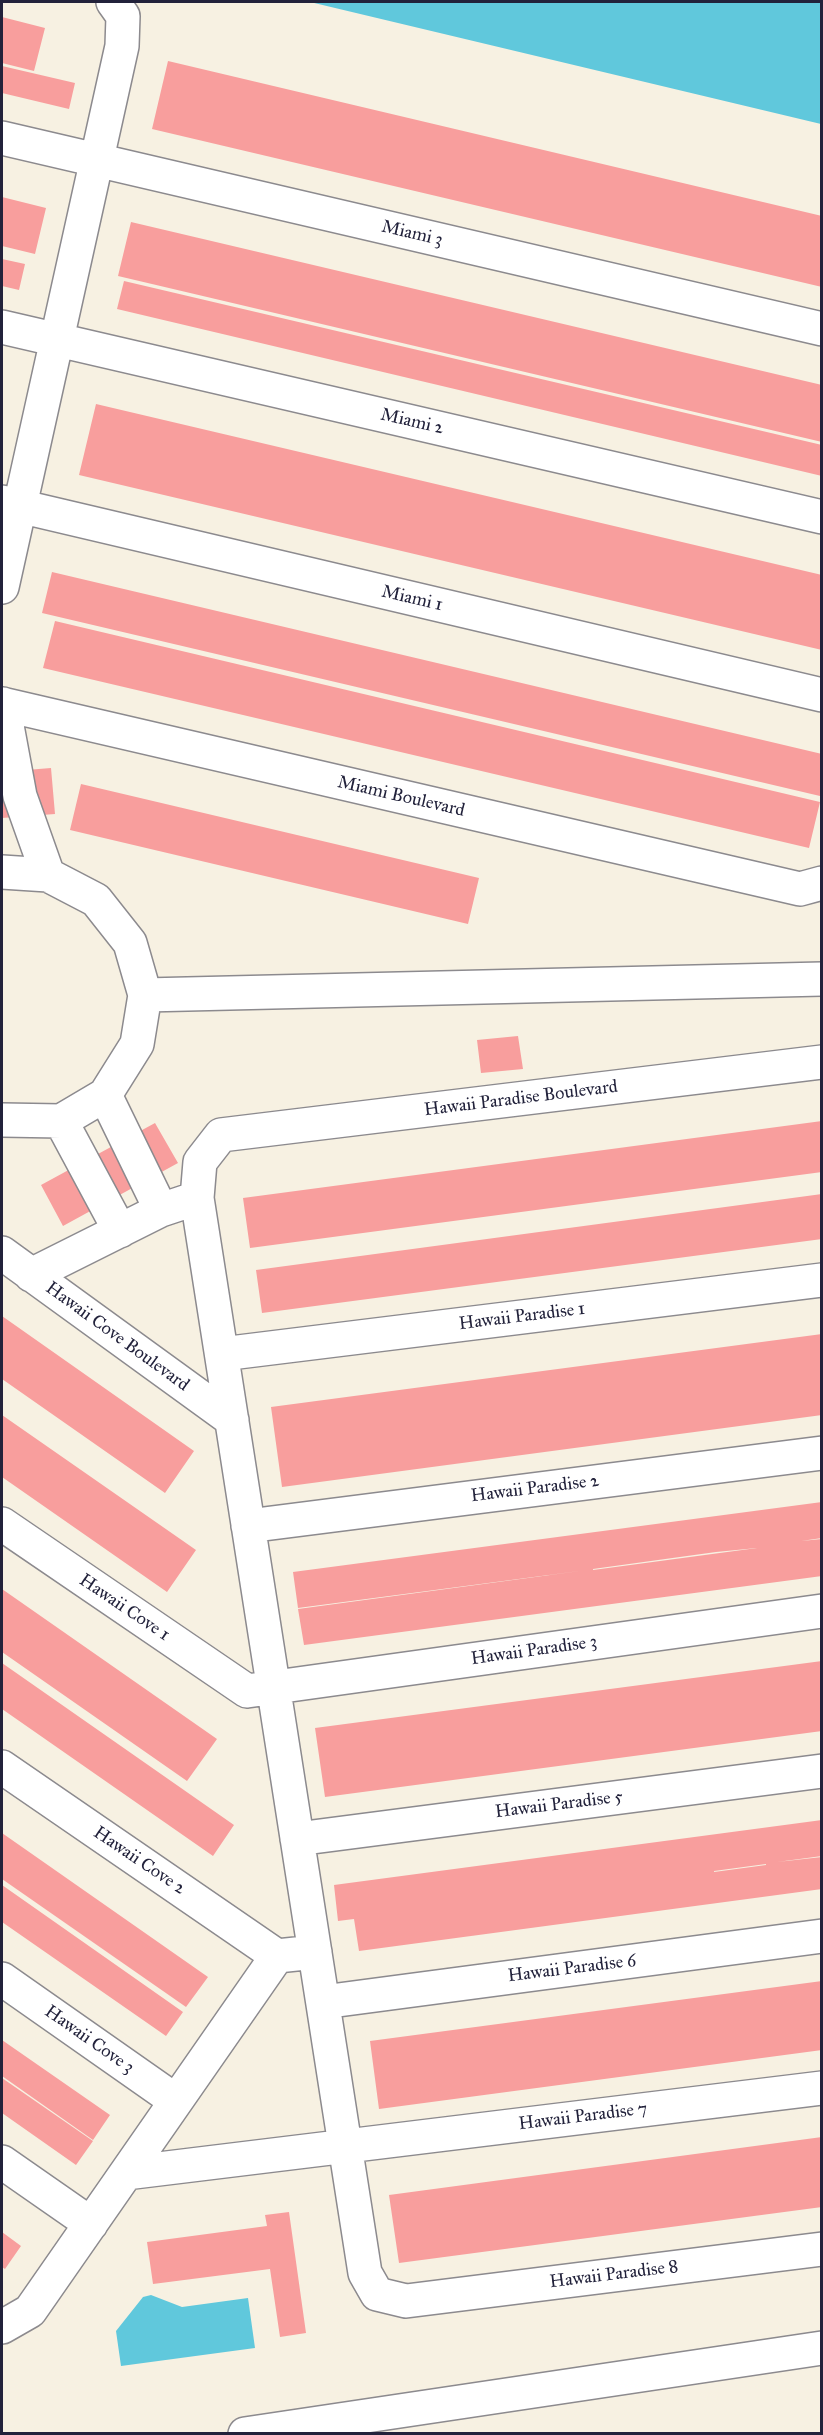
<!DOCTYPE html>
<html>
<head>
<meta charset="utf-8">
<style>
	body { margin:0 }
	#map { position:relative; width:823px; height:2435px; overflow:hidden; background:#f7f1e2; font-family:"IM FELL Great Primer",serif }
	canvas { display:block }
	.frame { position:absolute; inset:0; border:3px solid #22223b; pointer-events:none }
</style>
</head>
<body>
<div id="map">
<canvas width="823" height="2435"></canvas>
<div class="frame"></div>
</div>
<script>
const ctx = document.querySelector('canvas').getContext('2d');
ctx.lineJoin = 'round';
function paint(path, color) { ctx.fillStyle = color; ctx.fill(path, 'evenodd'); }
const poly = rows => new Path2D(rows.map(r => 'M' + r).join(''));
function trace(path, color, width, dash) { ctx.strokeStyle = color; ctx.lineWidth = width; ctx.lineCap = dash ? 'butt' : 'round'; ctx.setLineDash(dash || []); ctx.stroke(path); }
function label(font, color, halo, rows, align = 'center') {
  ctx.font = font + ' "IM FELL Great Primer",serif'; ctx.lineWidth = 4.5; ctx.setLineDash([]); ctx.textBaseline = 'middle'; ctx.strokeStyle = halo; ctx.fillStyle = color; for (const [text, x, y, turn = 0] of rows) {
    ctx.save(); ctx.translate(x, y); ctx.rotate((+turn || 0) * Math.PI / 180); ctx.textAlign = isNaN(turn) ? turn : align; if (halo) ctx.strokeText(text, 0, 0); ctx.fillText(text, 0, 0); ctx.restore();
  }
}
const water = poly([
	[310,2,821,2,821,124],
	[151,2295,182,2307,248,2298,255,2348,121,2366,116,2331,143,2297]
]);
const building = poly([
	[2,17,45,28,34,71,2,63],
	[168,61,822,216,822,287,152,129],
	[2,66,75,83,69,109,2,93],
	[2,197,46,208,35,254,2,246],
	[131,222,822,385,822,442,118,276],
	[2,259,25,264,19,290,2,286],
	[124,281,822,445,822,476,117,309],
	[96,404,822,575,822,650,79,475],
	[52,572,822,754,820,796,42,613],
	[55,621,820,802,809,848,43,668],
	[51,768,55,814,2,818,2,772],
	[81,784,479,878,468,924,70,830],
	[518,1036,523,1069,481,1073,477,1040],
	[822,1121,822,1172,250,1248,243,1198],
	[155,1123,178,1163,63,1226,41,1185],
	[822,1194,822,1239,262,1313,256,1270],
	[2,1316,194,1451,165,1493,2,1379],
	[822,1334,822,1415,282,1487,271,1407],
	[2,1415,196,1550,167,1592,2,1477],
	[822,1502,822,1538,801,1541,822,1539,822,1576,304,1645,298,1609,587,1570,298,1608,293,1572],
	[757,1548,593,1570,593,1569,716,1552],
	[2,1589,217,1739,187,1781,2,1652],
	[822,1661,822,1731,325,1797,315,1728],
	[2,1663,234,1825,213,1856,2,1709],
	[822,1820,822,1856,777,1862,822,1857,822,1889,359,1951,354,1919,338,1921,334,1885],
	[766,1864,766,1865,714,1872,714,1871],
	[2,1833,208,1977,186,2007,2,1879],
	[2,1885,183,2012,166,2036,2,1922],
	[822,1981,822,2050,379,2109,370,2041],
	[2,2040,110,2115,93,2140,2,2076],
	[2,2078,93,2141,76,2165,2,2113],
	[822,2137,822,2207,399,2263,389,2195],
	[289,2212,306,2333,280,2337,270,2269,153,2284,147,2242,267,2226,265,2215],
	[2,2232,21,2246,5,2269,2,2267]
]);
const minor = poly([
	[2,138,822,329],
	[2,327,822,517],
	[2,502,822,695],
	[2,587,122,46,123,16,113,2],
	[2,704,800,889,822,883],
	[3,704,20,796,48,875],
	[2,872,48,875,96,900,130,943,145,995,137,1044,105,1095,61,1121,2,1120],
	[145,995,822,979],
	[822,1062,221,1135,200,1162,197,1198,365,2273,377,2294,406,2301,822,2249],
	[105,1095,161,1210],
	[61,1121,120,1231],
	[2,1253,232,1420],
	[31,1275,161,1210,197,1198],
	[222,1354,822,1280],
	[2,1524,247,1691,822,1611],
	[248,1526,822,1453],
	[2,1767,277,1956],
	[297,1839,822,1771],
	[2,1979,176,2101],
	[323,2002,822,1936],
	[2,2162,91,2224],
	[126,2173,822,2088],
	[2,2327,30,2311,277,1956,315,1952],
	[245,2434,822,2348]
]);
const streetNames = [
	["Miami 3",412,234,13],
	["Miami 2",412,422,13],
	["Miami 1",412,599,13],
	["Miami Boulevard",401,797,13],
	["Hawaii Paradise Boulevard",521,1099,-7],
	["Hawaii Paradise 1",522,1317,-7],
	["Hawaii Cove Boulevard",117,1337,36],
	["Hawaii Paradise 2",535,1489,-7],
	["Hawaii Cove 1",124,1608,34],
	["Hawaii Paradise 3",534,1651,-8],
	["Hawaii Paradise 5",559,1805,-7],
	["Hawaii Cove 2",139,1861,34],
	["Hawaii Paradise 6",572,1969,-7],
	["Hawaii Cove 3",89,2040,35],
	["Hawaii Paradise 7",583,2117,-7],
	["Hawaii Paradise 8",614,2275,-7]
];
paint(water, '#60c8dc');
paint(building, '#f89e9d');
trace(minor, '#8c8a8e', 36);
trace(minor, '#fff', 33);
label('18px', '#22223b', '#fff', streetNames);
</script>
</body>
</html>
